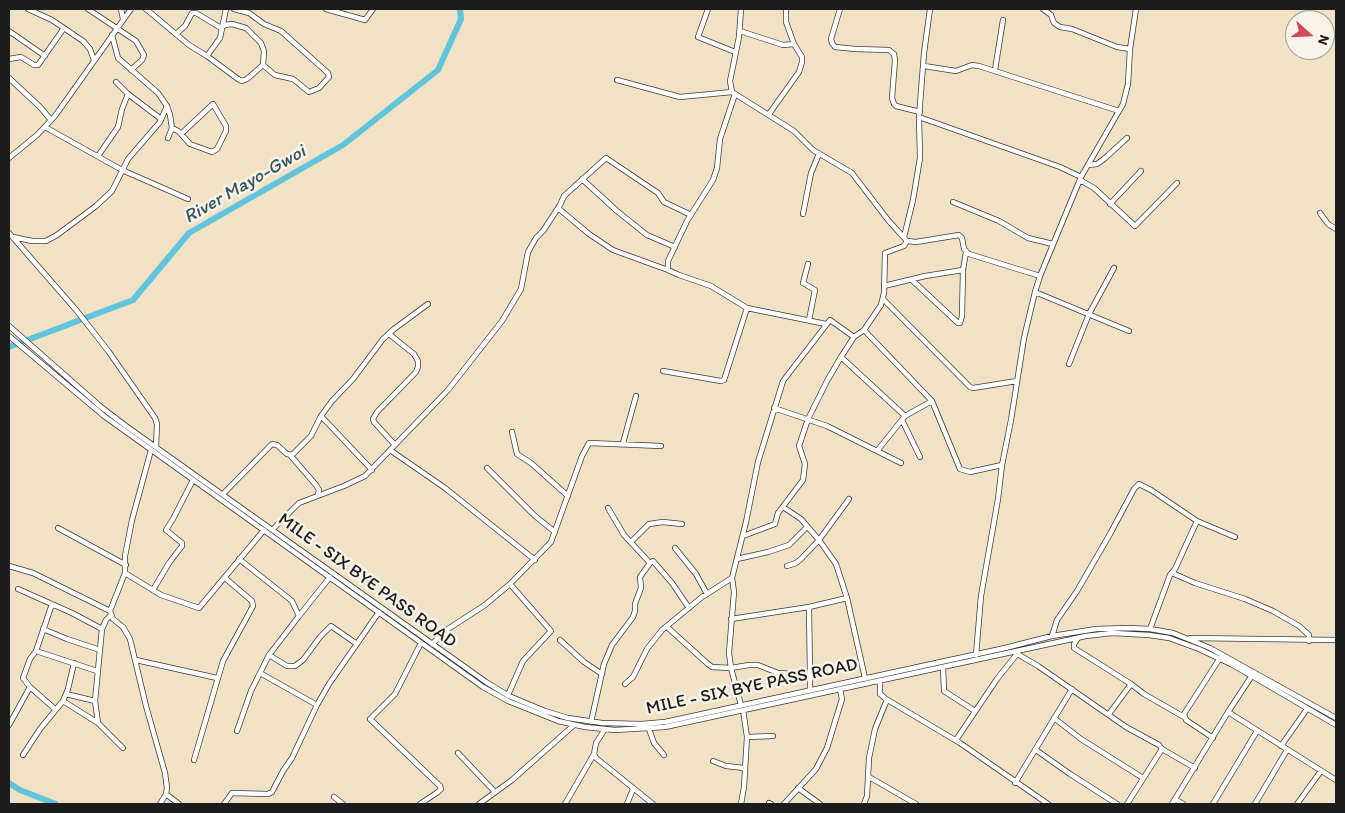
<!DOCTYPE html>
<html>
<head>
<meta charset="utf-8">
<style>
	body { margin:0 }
	#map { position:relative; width:1345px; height:813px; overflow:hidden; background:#f1e2c6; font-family:Itim,sans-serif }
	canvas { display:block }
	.frame { position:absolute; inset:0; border:10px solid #1c1c1c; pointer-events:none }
	.north { position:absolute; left:1285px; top:10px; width:50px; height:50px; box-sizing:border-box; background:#f7f3e8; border:1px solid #9f9d96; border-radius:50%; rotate:110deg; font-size:14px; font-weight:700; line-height:20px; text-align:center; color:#1c1c1c }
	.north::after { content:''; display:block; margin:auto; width:18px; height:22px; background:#d1495b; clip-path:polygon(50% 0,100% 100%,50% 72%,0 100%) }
</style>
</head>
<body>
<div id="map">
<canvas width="1345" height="813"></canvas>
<div class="frame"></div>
<div class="north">N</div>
</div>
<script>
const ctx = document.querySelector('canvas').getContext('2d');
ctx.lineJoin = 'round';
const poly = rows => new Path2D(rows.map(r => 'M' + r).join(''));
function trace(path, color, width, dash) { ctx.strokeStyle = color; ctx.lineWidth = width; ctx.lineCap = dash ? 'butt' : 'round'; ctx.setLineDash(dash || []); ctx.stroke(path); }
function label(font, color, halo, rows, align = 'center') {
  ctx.font = font + ' Itim,sans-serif'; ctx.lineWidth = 5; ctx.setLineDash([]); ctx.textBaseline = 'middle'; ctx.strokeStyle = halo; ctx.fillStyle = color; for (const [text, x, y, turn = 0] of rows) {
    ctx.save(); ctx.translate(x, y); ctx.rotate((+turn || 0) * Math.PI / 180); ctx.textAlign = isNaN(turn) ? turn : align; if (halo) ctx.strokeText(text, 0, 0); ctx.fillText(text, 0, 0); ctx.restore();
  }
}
const river = poly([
	[9,347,133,300,189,233,343,145,438,70,461,19,460,9],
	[9,783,20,790,56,804]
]);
const minor = poly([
	[28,9,52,20,83,41,90,49,94,60],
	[88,9,136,41,144,55,142,60,131,70],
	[121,9,123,19],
	[146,9,189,45,207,56,238,79,242,81,247,79,263,65,264,51,261,43,246,28,232,24,225,25,221,28],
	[234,9,249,13,264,24,281,31,328,73,329,77,319,88,309,92,293,79,275,75,263,65],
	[326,9,365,20,373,9],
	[708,9,698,37,735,52],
	[741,9,739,37,730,81,732,92,794,131,813,150,852,173,888,220,907,241,916,242,959,235,962,238,964,249,969,254,1040,276],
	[840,9,831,39,832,43,835,47,855,49,889,50,894,54,895,60,892,98,894,104,896,106,920,112],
	[1043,9,1051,15,1054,23,1060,27,1072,29,1117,47,1130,49],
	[9,31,45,56],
	[740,31,783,45,794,44],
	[176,34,185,26,192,13,196,13,221,28],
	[112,35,118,58,158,93,167,106,170,115,172,128,168,138],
	[207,56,220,38,226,9],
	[9,59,21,57,34,65,38,65,64,28],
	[924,66,956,71,972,65,979,66,1119,111],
	[995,70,1003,20],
	[9,78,40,107,51,120],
	[617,80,680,97,732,92],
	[116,82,128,94,161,119],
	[735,94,720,139,717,168,713,180,687,221,668,261,668,270,679,275,711,286,747,308],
	[769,114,799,72,802,62,802,57,794,44,786,22,786,9],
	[919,117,1060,167,1081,177],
	[45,127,122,170,188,199],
	[172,128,178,131,181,134,190,144,212,152,217,149,226,131,226,126,213,104,181,134],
	[98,156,118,127,122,109,128,94],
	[9,158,37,135,55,116,131,9],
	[1088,165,1097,164,1104,159,1127,138],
	[582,179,617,211,647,235,675,247],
	[1080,180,1094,188,1135,226,1177,183],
	[953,202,999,221,1028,238,1053,244],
	[1110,204,1141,171],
	[558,208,589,234,613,250,668,270],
	[1320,213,1328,224,1336,229],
	[803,214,811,173,819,154],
	[9,233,77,311,109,352,155,418,157,424,156,447],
	[13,237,32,241,46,241,57,235,96,206,112,191,128,159,160,122,167,106],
	[904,237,913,200,920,158,919,117,924,53,930,9],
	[808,264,803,283,815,290,809,320],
	[912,280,958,323,960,323,962,316,963,270,966,252],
	[884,286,925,276,963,270],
	[1035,292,1129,331],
	[883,299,970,387,973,388,1017,381],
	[9,326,101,407,126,426,486,682,509,696,545,711,568,718,602,723,641,724,665,722,1005,648,1052,636,1096,629,1128,628,1150,629,1173,633,1210,648,1336,718],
	[864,330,932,401,960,469,970,472,1002,465],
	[389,334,414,354,418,361,418,367,416,372,377,412,373,419,374,422,395,445],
	[9,336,104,416,483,687,508,701,558,721,585,727,615,730,665,727,1086,636,1112,633,1149,635,1169,638,1199,649,1233,665,1336,725],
	[841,357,905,416],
	[1069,364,1089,314,1114,268],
	[663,371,721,381,724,380,747,308,826,324],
	[774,408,827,426,901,463],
	[321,416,372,470],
	[902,420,920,457],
	[512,432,517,454,531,463,568,496],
	[623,443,636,396],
	[151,450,132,520,125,556,125,573,110,611,113,619,123,627,130,639,146,706,165,773,167,788,166,794,160,804],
	[390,450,445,488,535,560],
	[877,451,905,416,932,401],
	[290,455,316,485,319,490,318,495],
	[487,468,535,516,555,532],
	[223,494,272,444,277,445,287,454,292,455,311,436,321,416,332,401,353,379,383,339,394,329,428,304],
	[783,507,801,519,819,540,836,564,847,598],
	[608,508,624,535,650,563],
	[58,528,126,565],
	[272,530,299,503,344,486,365,476,448,390,502,321,521,289,528,252,536,238,543,231,560,205,564,196,606,158,658,193,664,202,691,215],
	[743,536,775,524,778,513,803,480,805,464,799,446,808,419,827,381,841,357,854,337,864,330,881,305,884,293,885,253,904,246,907,241],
	[631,542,649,524,663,522,682,524],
	[675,548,696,574,707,594],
	[239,559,292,601,299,616,330,577],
	[737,559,768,552,789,545,807,527],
	[9,566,33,573,110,611],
	[787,566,796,563,801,559,819,540,849,499],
	[125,573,161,595,199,608,264,530],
	[1172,573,1195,583,1245,599,1273,611,1299,626,1309,635,1309,641],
	[18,589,72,613,102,629],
	[153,590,169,563,182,546,182,543,166,530,173,519,193,480],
	[52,604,36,651,30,659,23,678,30,687,55,709],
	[809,607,810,675],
	[731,619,809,607,847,598,865,678],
	[667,627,708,664,712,667,731,668,741,705],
	[43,629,67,639,100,650],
	[1150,629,1170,575,1175,569,1197,521],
	[1052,636,1057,620,1077,591,1110,534,1134,489,1139,484,1151,490,1197,521,1235,537],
	[1078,638,1074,644,1074,648,1131,684,1144,694,1184,717],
	[1190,638,1336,640],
	[560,640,584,662,602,674],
	[432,644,448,629,485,605,510,584,551,542,582,456,589,443,661,446],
	[36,651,97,671],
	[1014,652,1038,666,1126,727,1159,745,1162,749],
	[269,655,287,666,295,666,303,660,320,637,331,626,357,644],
	[976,655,981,596,998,499,1002,465,1011,420,1024,338,1035,292,1040,276,1081,177,1123,104,1128,84,1130,49,1136,9],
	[136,660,217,678],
	[943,667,944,691,975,711],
	[260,673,317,705],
	[1251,677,1228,712,1336,780],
	[625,684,633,677,647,649,662,630,702,597,732,578],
	[810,690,810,675,778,673,758,665,749,665,731,668,729,653,734,592,732,578,746,522,758,462,783,381,830,320,854,337],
	[66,694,95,701],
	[508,695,523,661,551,631,510,584],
	[886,699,960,743,1048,804],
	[63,701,98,723,123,748],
	[1109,714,1131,684],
	[1054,718,1081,739,1143,778],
	[591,722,604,664,612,645,633,617,635,611,635,604,641,588,640,577,650,563,653,561,672,583,689,608],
	[98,723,95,701,102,629,106,620,111,615],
	[9,725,30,687],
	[605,729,596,743,594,754,596,758,653,804],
	[649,729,654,743,664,755],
	[237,731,251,691,269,655,299,616],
	[747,737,773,736],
	[1213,738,1186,720,1184,714,1220,658],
	[956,740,997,679,1017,654],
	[1281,746,1307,709],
	[1036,750,1070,774,1117,804],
	[458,753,495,792],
	[23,755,40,729,63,701,68,689,74,663],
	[194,760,223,661,253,606,252,601,225,578],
	[713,761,726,766,744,768],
	[869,777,916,804],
	[1015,783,1072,689],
	[798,788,820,804],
	[166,794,179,804],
	[334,797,343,804],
	[1175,799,1183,804],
	[769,803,771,804],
	[224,804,232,793,268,794,272,792,283,771,292,758,317,705,329,684,379,612],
	[420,804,438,792,441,789,440,786,370,719,395,694,421,643],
	[479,804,512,780,574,725],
	[565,804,594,754],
	[627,804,633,789],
	[741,804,744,787,747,737,743,710],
	[784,804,816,769,827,748,842,699,840,689],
	[864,804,867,796,869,758,875,729,886,702,886,699,880,694,880,681],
	[1127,804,1162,749,1195,768],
	[1172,804,1228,712],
	[1213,804,1257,731],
	[1255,804,1287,750],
	[1297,804,1321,771]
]);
const streetNames = [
	["MILE - SIX BYE PASS ROAD",367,581,36],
	["MILE - SIX BYE PASS ROAD",752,687,-12]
];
const waterNames = [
	["River Mayo-Gwoi",245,185,-30]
];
trace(river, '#5fc4dc', 6);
trace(minor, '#3c3a36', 6);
trace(minor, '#fff', 4.5);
label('18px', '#1c1c1c', '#f7f3e8', streetNames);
label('italic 19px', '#33575f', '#f7f3e8', waterNames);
</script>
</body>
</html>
